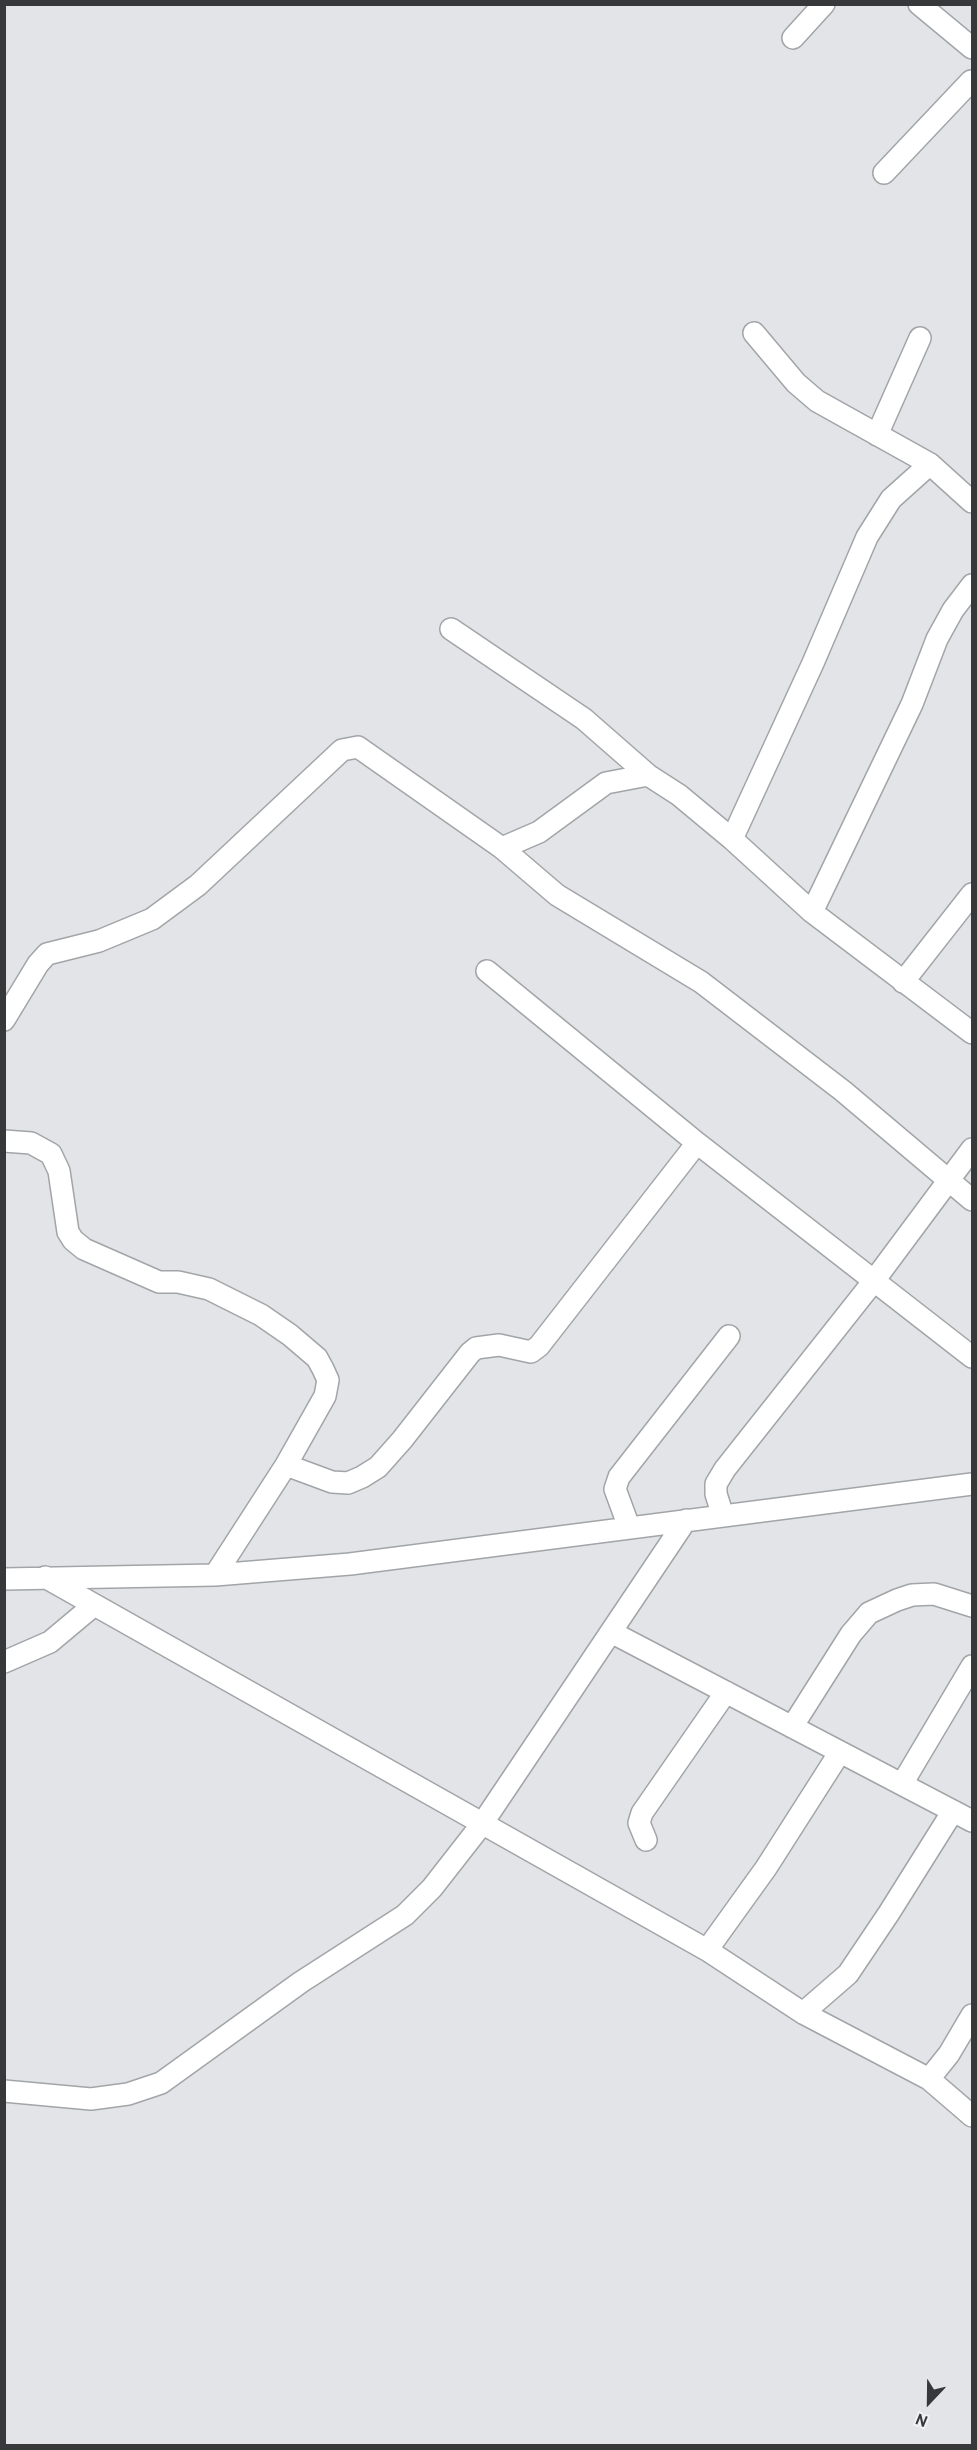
<!DOCTYPE html>
<html>
<head>
<meta charset="utf-8">
<style>
	body { margin:0 }
	#map { position:relative; width:977px; height:2450px; overflow:hidden; background:#e2e4e8; font-family:Overpass,sans-serif }
	canvas { display:block }
	.frame { position:absolute; inset:0; border:6px solid #37383a; pointer-events:none }
	.north { position:absolute; left:899px; top:2372px; width:60px; height:60px; -webkit-text-stroke:4px #eff1f6; paint-order:stroke; rotate:202deg; font-size:16px; font-weight:700; line-height:24px; text-align:center; color:#37383a }
	.north::after { content:''; display:block; margin:auto; width:21px; height:27px; background:#37383a; clip-path:polygon(50% 0,100% 100%,50% 72%,0 100%) }
</style>
</head>
<body>
<div id="map">
<canvas width="977" height="2450"></canvas>
<div class="frame"></div>
<div class="north">N</div>
</div>
<script>
const ctx = document.querySelector('canvas').getContext('2d');
ctx.lineJoin = 'round';
const poly = rows => new Path2D(rows.map(r => 'M' + r).join(''));
function trace(path, color, width, dash) { ctx.strokeStyle = color; ctx.lineWidth = width; ctx.lineCap = dash ? 'butt' : 'round'; ctx.setLineDash(dash || []); ctx.stroke(path); }
const minor = poly([
	[919,4,972,48],
	[793,38,824,4],
	[884,173,971,81],
	[754,333,796,383,817,401,930,464,972,502],
	[877,435,920,338],
	[451,629,584,719,648,775,679,795,732,839,812,912,972,1033],
	[732,839,813,663,867,537,891,499,930,464],
	[502,848,539,832,606,783,648,775],
	[812,912,912,704,937,639,953,610,972,585],
	[487,971,697,1143,972,1357],
	[903,982,972,894],
	[4,1020,38,964,47,954,99,941,152,919,198,885,342,750,358,747,502,848,557,895,701,982,843,1091,972,1200],
	[4,1141,31,1143,51,1154,59,1171,68,1232,73,1240,84,1249,159,1282,178,1282,209,1289,261,1315,290,1335,317,1358,323,1369,328,1380,325,1396,286,1465,215,1575],
	[286,1465,332,1482,348,1483,362,1477,378,1467,402,1440,470,1353,476,1348,499,1345,531,1352,539,1346,697,1143],
	[723,1516,716,1494,716,1484,725,1469,873,1282,972,1149],
	[629,1527,615,1489,619,1477,729,1336],
	[45,1577,707,1950,803,2013,929,2079,972,2116],
	[4,1579,215,1575,350,1564,972,1484],
	[611,1632,972,1821],
	[4,1662,50,1642,93,1606],
	[792,1727,851,1634,869,1613,897,1600,912,1595,934,1594,972,1606],
	[902,1784,972,1666],
	[646,1840,639,1823,642,1813,726,1692],
	[707,1950,766,1868,840,1752],
	[803,2013,848,1974,889,1913,953,1811],
	[929,2079,949,2054,972,2015],
	[4,2091,91,2099,128,2094,161,2083,301,1982,405,1915,432,1888,482,1824,686,1520]
]);
trace(minor, '#a2a5a8', 24);
trace(minor, '#fff', 21);
</script>
</body>
</html>
